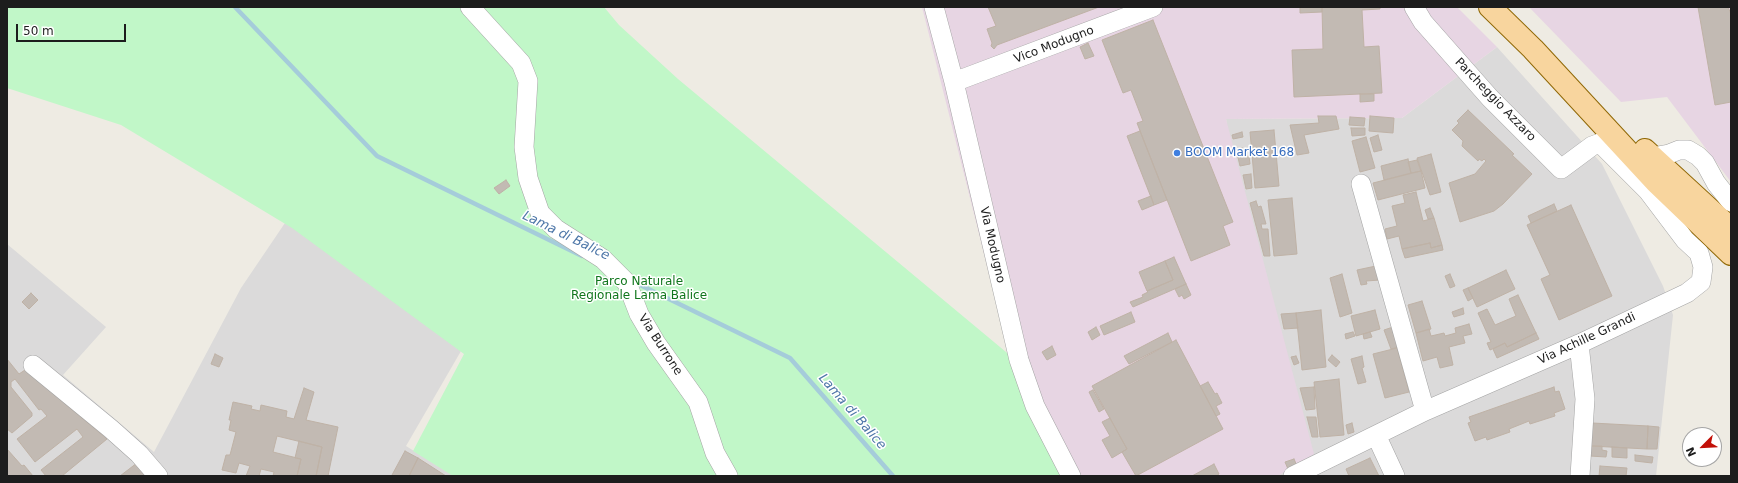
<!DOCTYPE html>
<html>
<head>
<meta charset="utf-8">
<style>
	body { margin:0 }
	#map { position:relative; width:1738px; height:483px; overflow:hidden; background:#eeebe3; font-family:"DejaVu Sans",sans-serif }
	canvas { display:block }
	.frame { position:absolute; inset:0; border:8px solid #1d1d1d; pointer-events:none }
	.north { position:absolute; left:1682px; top:427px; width:40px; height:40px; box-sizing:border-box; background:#fff; border:1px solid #a5a5a5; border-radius:50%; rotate:246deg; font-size:11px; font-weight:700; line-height:16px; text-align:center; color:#1d1d1d }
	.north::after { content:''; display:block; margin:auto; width:14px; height:18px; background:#c21008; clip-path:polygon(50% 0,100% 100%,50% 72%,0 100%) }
	.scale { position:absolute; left:16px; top:24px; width:110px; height:18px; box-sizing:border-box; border:2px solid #1d1d1d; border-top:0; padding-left:5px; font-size:12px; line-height:14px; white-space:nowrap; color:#1d1d1d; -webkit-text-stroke:3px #fff; paint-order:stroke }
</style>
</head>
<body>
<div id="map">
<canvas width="1738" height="483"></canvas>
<div class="frame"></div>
<div class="north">N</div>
<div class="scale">50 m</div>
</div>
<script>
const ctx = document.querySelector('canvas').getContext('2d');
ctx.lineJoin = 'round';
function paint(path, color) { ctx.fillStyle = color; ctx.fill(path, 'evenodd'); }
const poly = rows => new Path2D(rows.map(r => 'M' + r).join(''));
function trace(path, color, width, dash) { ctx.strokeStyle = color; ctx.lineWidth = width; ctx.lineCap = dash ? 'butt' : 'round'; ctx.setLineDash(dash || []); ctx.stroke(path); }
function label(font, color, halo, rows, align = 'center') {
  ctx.font = font + ' "DejaVu Sans",sans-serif'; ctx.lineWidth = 3; ctx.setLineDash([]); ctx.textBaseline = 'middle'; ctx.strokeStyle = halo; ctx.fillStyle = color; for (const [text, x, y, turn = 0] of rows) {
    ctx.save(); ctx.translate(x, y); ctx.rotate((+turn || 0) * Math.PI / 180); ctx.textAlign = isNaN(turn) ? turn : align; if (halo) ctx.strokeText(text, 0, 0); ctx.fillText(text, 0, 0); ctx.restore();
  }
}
const residential = poly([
	[1497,47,1602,164,1663,286,1673,315,1656,476,1278,476,1283,473,1226,119,1402,118],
	[289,217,461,351,406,446,454,476,7,476,7,244,106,327,63,375,154,452,241,288]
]);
const industrial = poly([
	[922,7,1457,7,1497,47,1402,118,1226,119,1314,454,1278,476,1061,476,1017,385],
	[1529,7,1731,7,1731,182,1667,97,1621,102]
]);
const park = poly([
	[7,7,604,7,619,25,678,79,1012,357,1068,476,453,476,413,451,464,354,292,228,121,125,7,88]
]);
const stream = poly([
	[235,7,377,156,582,256],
	[632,281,790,358,893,476]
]);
const building = poly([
	[988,7,1099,7,997,45,994,49,991,46,992,43,987,29,996,26,988,7],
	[1300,7,1322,7,1322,12,1300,13,1300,7],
	[1322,7,1380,7,1380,9,1362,10,1364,47,1379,46,1382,93,1294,97,1292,50,1323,49,1322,7],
	[1698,7,1728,7,1731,14,1731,102,1715,105,1698,7],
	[1153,20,1233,222,1223,226,1230,245,1191,261,1137,123,1143,121,1131,90,1123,93,1102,40,1153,20],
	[1088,43,1094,56,1085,59,1080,47,1088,43],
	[1360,94,1374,94,1374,101,1360,102,1360,94],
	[1468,110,1514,154,1512,155,1532,174,1503,204,1494,211,1460,222,1449,183,1475,174,1486,161,1484,159,1482,161,1479,159,1478,161,1462,146,1463,141,1452,130,1459,123,1457,121,1468,110],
	[1318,116,1336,116,1339,129,1304,135,1309,153,1297,155,1290,125,1319,123,1318,116],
	[1370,116,1394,118,1393,133,1369,131,1370,116],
	[1350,117,1365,118,1364,126,1349,125,1350,117],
	[1351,128,1365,128,1365,135,1352,136,1351,128],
	[1274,130,1279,186,1255,188,1250,132,1274,130],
	[1140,131,1167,200,1154,205,1127,136,1140,131],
	[1242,132,1243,137,1233,139,1232,135,1242,132],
	[1378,135,1382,150,1374,152,1370,138,1378,135],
	[1366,137,1375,168,1360,172,1352,141,1366,137],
	[1242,148,1244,156,1249,156,1250,164,1240,166,1236,149,1242,148],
	[1431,154,1441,192,1430,195,1417,158,1431,154],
	[1408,159,1411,173,1384,180,1381,166,1408,159],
	[1417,160,1421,171,1411,173,1408,162,1417,160],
	[1421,171,1425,188,1378,200,1373,183,1421,171],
	[1251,174,1252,188,1246,189,1243,175,1251,174],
	[506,180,510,186,499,194,494,188,506,180],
	[1416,192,1423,221,1434,218,1442,245,1431,248,1430,243,1402,249,1399,236,1387,239,1385,229,1397,226,1392,206,1405,203,1403,195,1416,192],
	[1151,196,1154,205,1142,210,1138,201,1151,196],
	[1292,198,1297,254,1274,256,1268,200,1292,198],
	[1256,201,1258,207,1261,206,1266,224,1261,224,1262,229,1268,229,1270,256,1264,256,1250,203,1256,201],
	[1554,204,1557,211,1531,223,1528,216,1554,204],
	[1571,205,1612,296,1559,320,1541,279,1550,275,1527,225,1571,205],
	[1430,208,1434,218,1428,219,1425,210,1430,208],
	[1430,243,1431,248,1442,245,1443,250,1405,258,1402,249,1430,243],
	[1174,257,1186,284,1133,307,1130,302,1143,297,1142,295,1148,292,1147,291,1173,280,1165,261,1174,257],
	[1165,261,1173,280,1147,291,1139,272,1165,261],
	[1376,266,1380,280,1366,281,1367,284,1361,285,1357,270,1376,266],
	[1506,270,1515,289,1477,307,1468,288,1506,270],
	[1342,274,1352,313,1340,317,1330,278,1342,274],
	[1450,274,1455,286,1450,288,1445,276,1450,274],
	[1186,284,1191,295,1184,299,1182,295,1179,297,1175,289,1186,284],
	[1468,288,1473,298,1468,301,1463,290,1468,288],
	[31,293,38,300,29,309,22,302,31,293],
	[1518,295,1536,333,1507,347,1505,343,1490,350,1487,343,1491,342,1478,313,1487,309,1495,325,1516,316,1509,299,1518,295],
	[1422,301,1431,329,1416,333,1408,305,1422,301],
	[1463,308,1464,314,1454,317,1452,312,1463,308],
	[1321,310,1326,367,1302,370,1296,313,1321,310],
	[1375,310,1380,329,1356,336,1351,316,1375,310],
	[1131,312,1135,322,1104,335,1100,326,1131,312],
	[1296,313,1298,328,1284,329,1281,314,1296,313],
	[1469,324,1472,334,1463,336,1465,343,1449,347,1453,365,1440,368,1437,357,1423,361,1416,333,1429,329,1431,336,1444,333,1445,336,1456,333,1455,328,1469,324],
	[1096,327,1100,335,1092,340,1088,332,1096,327],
	[1393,327,1399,347,1391,349,1384,330,1393,327],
	[1353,332,1355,336,1346,339,1345,334,1353,332],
	[1370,332,1372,337,1364,339,1363,334,1370,332],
	[1168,333,1172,342,1129,364,1124,356,1168,333],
	[1536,333,1539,339,1497,358,1493,349,1505,343,1507,347,1536,333],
	[1176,340,1223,429,1136,476,1122,452,1127,449,1092,386,1176,340],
	[1052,346,1056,355,1047,360,1042,352,1052,346],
	[1397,348,1409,392,1385,398,1373,354,1397,348],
	[215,354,223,358,219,367,211,364,215,354],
	[1332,355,1340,362,1336,367,1328,360,1332,355],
	[1296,356,1299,363,1294,365,1291,357,1296,356],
	[1362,356,1364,367,1362,368,1366,382,1358,384,1351,359,1362,356],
	[7,359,19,374,25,370,107,439,62,476,46,476,41,470,83,437,77,429,35,462,17,439,47,416,41,409,39,410,15,379,11,382,11,387,32,413,32,416,12,433,7,429,7,359],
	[1339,379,1344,435,1320,437,1314,382,1339,379],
	[1208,382,1215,394,1217,393,1222,403,1216,406,1220,414,1216,416,1200,386,1208,382],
	[1314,387,1315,409,1306,410,1300,388,1314,387],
	[1554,387,1555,392,1559,391,1565,409,1554,413,1555,416,1530,424,1529,421,1509,429,1510,432,1487,440,1486,437,1475,441,1468,423,1471,422,1469,417,1554,387],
	[304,388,314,392,306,420,338,427,328,476,316,476,322,447,277,436,273,452,301,459,297,476,273,476,274,472,261,469,259,476,246,476,250,466,239,463,236,473,222,470,226,455,230,455,236,432,229,430,231,420,229,420,233,402,252,406,251,409,260,411,261,405,287,411,286,417,294,419,304,388],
	[1093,390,1104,409,1099,412,1089,392,1093,390],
	[1307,417,1316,417,1318,437,1312,437,1307,417],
	[1110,418,1127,449,1112,458,1102,440,1110,436,1102,422,1110,418],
	[1352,423,1354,432,1348,434,1346,425,1352,423],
	[1592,423,1648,426,1647,449,1591,446,1592,423],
	[1648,426,1659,427,1657,449,1647,449,1648,426],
	[299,441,322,447,316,476,297,476,301,459,295,458,299,441],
	[1591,446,1602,446,1602,450,1607,451,1606,457,1590,456,1591,446],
	[1612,447,1627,448,1627,458,1612,457,1612,447],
	[7,449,22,466,24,465,33,476,7,476,7,449],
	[405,451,418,458,409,476,395,476,392,475,405,451],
	[1635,455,1653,457,1652,463,1635,461,1635,455],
	[418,458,446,476,409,476,418,458],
	[1370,458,1379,476,1349,476,1346,469,1370,458],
	[1294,459,1297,466,1288,469,1285,462,1294,459],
	[137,463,148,476,120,476,137,463],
	[1214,464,1219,474,1216,476,1192,476,1214,464],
	[1600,466,1627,468,1626,476,1599,476,1600,466]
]);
const minor = poly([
	[470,7,521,63,528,81,524,147,528,178,540,213,556,229,603,259,627,283,639,314,656,343,698,402,715,453,728,476],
	[934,7,954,82,1019,360,1035,406,1071,476],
	[954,82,1153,7],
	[1652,157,1669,154,1679,150,1688,150,1698,156,1705,163,1716,183,1731,202],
	[1361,184,1425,411],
	[1579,344,1585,399,1580,476],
	[33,365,111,429,139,454,158,476],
	[1376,435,1395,476],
	[1293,476,1425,411,1579,344,1687,293,1701,282,1703,267,1699,253,1685,240,1648,191,1600,143,1592,146,1561,169,1490,98,1423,22,1414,7]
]);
const major = poly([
	[1490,7,1533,49,1656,182,1731,254],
	[1645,150,1731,229]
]);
const markers = [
	[1177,153,4,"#3f7fe0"]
];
const streetNames = [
	["Vico Modugno",1054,45,-21],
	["Parcheggio Azzaro",1495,100,46],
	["Via Modugno",992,245,77],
	["Via Achille Grandi",1587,339,-25],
	["Via Burrone",660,345,57]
];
const shopNames = [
	["BOOM Market 168",1185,153]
];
const parkNames = [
	["Parco Naturale",639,282],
	["Regionale Lama Balice",639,296]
];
const waterNames = [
	["Lama di Balice",566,236,26],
	["Lama di Balice",852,412,49]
];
paint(residential, '#dbdada');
paint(industrial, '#e7d5e3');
paint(park, '#c1f7c8');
trace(stream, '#a5ccda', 4.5);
paint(building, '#c2bab3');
trace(building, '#bfb2a6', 1);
trace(minor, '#a4a4a4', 20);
trace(major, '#906806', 24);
trace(minor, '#fff', 19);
trace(major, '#f8d59e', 22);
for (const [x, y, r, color] of markers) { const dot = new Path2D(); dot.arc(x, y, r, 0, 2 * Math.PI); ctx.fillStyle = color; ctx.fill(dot); trace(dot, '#fff', 1.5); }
label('12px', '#1d1d1d', '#fff', streetNames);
label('12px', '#366cbe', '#fff', shopNames, 'left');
label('12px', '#10761c', '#fff', parkNames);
label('italic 13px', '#4e77a8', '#fff', waterNames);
</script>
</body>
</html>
